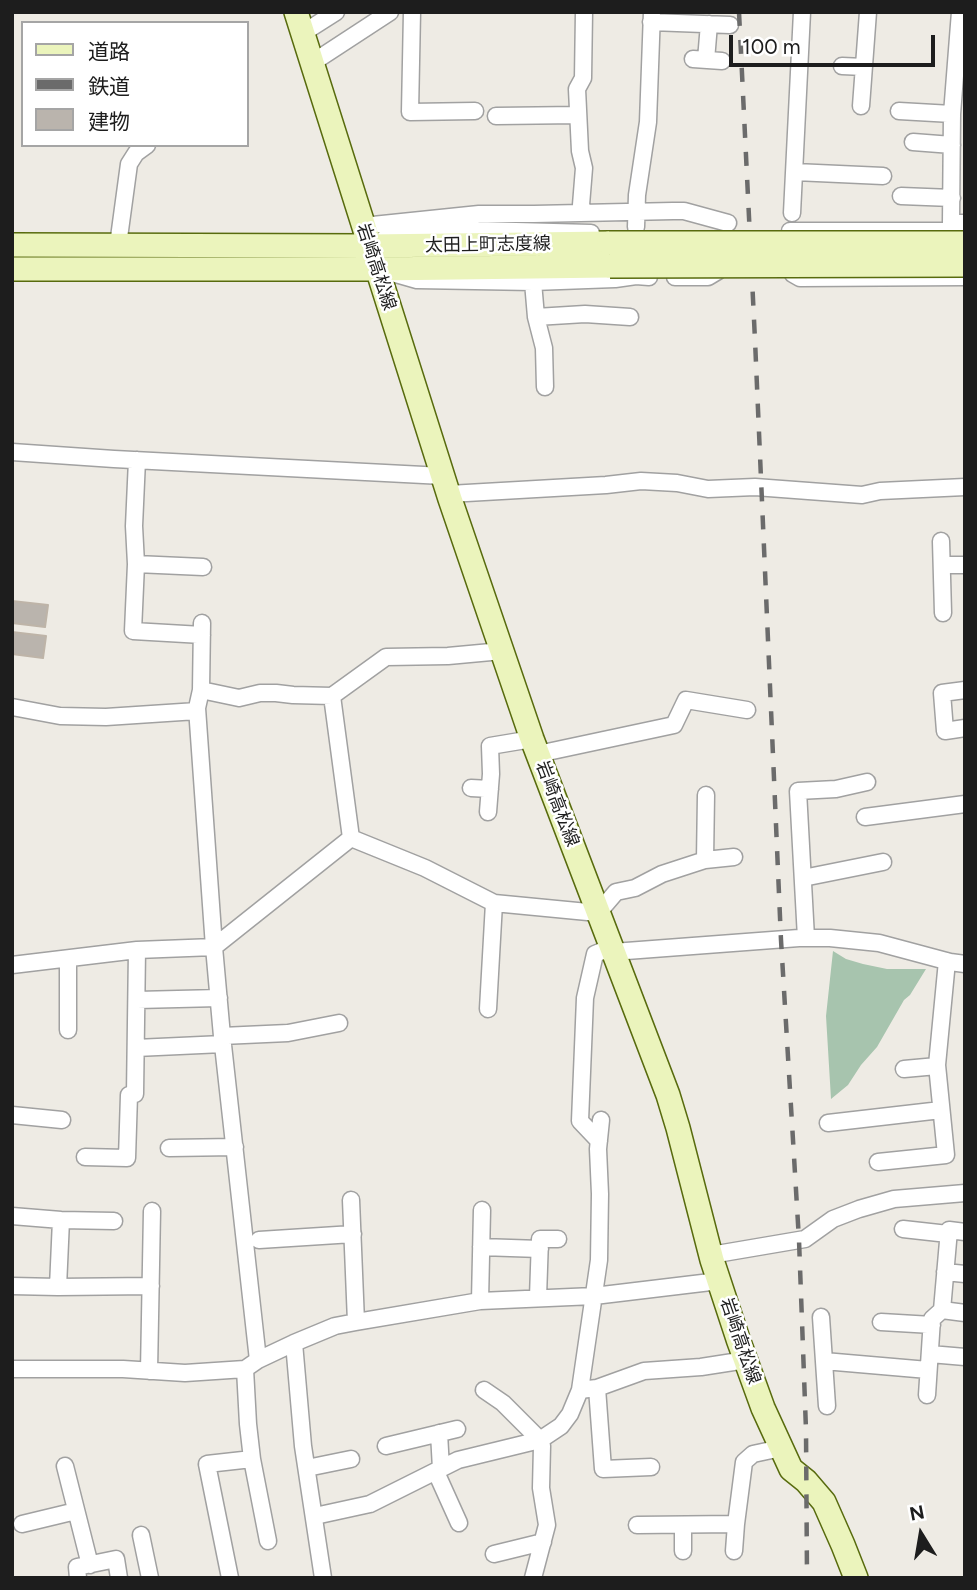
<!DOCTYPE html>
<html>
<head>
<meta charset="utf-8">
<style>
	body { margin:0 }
	#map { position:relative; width:977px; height:1590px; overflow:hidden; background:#eeebe4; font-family:Figtree,"Noto Sans JP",sans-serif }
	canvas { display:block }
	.frame { position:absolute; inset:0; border:14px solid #1d1d1d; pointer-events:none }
	.legend { position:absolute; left:21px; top:21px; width:228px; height:126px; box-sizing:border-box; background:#fff; border:2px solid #a5a5a5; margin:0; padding:9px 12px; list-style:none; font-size:21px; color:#1d1d1d }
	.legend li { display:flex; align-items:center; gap:14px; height:35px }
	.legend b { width:35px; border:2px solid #a5a5a5 }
	.north { position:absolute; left:886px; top:1499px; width:70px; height:70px; -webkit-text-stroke:5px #fff; paint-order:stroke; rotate:349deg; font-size:19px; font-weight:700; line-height:28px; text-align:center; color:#1d1d1d }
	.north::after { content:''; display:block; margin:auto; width:24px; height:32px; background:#1d1d1d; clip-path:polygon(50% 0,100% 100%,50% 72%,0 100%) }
	.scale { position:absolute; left:729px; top:35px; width:206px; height:32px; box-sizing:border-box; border:4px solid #1d1d1d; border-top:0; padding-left:9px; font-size:21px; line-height:24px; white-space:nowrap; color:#1d1d1d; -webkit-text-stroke:5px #fff; paint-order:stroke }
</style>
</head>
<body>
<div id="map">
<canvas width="977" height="1590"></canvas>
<div class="frame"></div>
<ul class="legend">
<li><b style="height:9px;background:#ebf4bc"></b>道路</li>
<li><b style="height:9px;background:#6b6b6b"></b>鉄道</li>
<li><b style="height:19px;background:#bab4ad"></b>建物</li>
</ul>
<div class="north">N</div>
<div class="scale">100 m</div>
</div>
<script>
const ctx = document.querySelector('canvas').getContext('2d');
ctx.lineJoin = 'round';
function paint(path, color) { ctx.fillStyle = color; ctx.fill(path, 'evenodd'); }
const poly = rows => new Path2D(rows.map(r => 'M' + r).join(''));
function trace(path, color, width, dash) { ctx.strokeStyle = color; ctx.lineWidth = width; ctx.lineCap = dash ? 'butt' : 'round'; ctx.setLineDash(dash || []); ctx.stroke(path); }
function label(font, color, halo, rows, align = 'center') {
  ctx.font = font + ' Figtree,"Noto Sans JP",sans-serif'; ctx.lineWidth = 5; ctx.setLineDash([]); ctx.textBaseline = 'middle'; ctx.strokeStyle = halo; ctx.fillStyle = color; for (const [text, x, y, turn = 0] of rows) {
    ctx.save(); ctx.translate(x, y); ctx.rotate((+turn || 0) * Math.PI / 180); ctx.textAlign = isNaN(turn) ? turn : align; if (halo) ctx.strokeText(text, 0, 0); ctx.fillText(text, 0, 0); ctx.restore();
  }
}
const cemetery = poly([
	[833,951,846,959,863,964,887,969,926,969,910,995,904,1000,877,1047,861,1065,848,1085,831,1099,826,1016]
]);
const building = poly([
	[12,601,48,605,45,627,12,623,12,601],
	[12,632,46,636,43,658,12,654,12,632]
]);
const street = poly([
	[412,12,410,112,475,111],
	[584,12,583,78,577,89,580,151,584,168,581,205,584,213],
	[960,12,952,114,951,223,965,223],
	[651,22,730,25],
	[303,33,336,12],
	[693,59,722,61],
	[706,60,709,24],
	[312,63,390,12],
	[842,66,864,67],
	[861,106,868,12],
	[899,111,952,114],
	[496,116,578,115],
	[913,142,952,145],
	[795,172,883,176],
	[901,196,952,198],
	[792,213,802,12],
	[363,226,479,214,534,214,673,211,684,211,728,223],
	[636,227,637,195,648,122,652,12],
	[965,231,790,231,793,274,800,278,965,277],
	[378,242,406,230,478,230,591,233],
	[118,245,129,164,136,153,147,145],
	[396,274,417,280,533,282,615,279,636,276,649,277],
	[675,277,708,277,718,271,718,261],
	[533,282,536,317,585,314,630,317],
	[536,317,544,348,545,387],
	[12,452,114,459,443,476],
	[137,460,134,526,136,564,133,631,202,635],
	[449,494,606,485,641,481,677,483,708,489,755,487,862,495,880,491,965,487],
	[941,541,943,613],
	[136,564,203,567],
	[942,565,965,565],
	[202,623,201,690,197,708,214,947,222,1036,258,1360],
	[201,690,239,698,260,693,276,693,293,695,332,696,386,657,448,656,502,651],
	[965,690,942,693,945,731,965,728],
	[332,696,351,838,425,868,494,903,598,913,616,892,635,888,662,874,705,860,706,795],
	[12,707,60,716,106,717,197,711],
	[538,754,674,725,686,700,747,710],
	[471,788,490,789],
	[488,812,491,774,490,746,532,739],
	[865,817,965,804],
	[705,860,734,857],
	[803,878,883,862],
	[806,938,798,791,836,789,867,782],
	[613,952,799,938,830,938,879,943,950,962,965,964],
	[12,965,137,950,214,947,351,838],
	[137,1000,219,998],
	[488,1009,494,903],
	[68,1030,68,959],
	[222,1036,288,1033,339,1023],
	[136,1048,223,1044],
	[904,1069,937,1066],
	[12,1115,62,1120],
	[828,1123,941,1110],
	[599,1141,580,1121,585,998,595,954,612,947],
	[169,1148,235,1147],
	[85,1157,127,1158,129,1095,135,1094,137,950],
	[878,1162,946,1155,937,1065,947,961],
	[351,1200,356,1322],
	[12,1216,61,1220,114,1221],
	[903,1229,948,1234],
	[259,1240,353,1234],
	[481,1247,540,1249],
	[711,1255,805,1239,833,1219,859,1209,894,1199,965,1193],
	[945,1272,965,1274],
	[12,1286,58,1287,151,1286],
	[58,1287,61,1220],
	[538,1297,540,1239,558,1239],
	[480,1301,482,1210],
	[942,1310,965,1313],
	[821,1317,827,1406],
	[881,1322,932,1325],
	[294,1343,303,1446,323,1578],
	[930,1354,965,1357],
	[824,1361,928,1370],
	[12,1369,123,1369,185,1373,245,1369,258,1360,294,1343,335,1326,356,1322,480,1301,594,1296,719,1281],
	[245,1369,248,1424,252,1459,268,1541],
	[149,1371,152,1211],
	[597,1388,603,1469,651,1467],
	[484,1390,503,1403,540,1440,542,1446,541,1488,547,1525,533,1578],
	[580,1390,597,1388,644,1371,701,1367,746,1360],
	[927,1395,932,1319,942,1310,949,1230,965,1232],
	[439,1433,441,1469],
	[386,1446,457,1429],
	[65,1466,90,1565],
	[307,1468,351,1459],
	[436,1472,459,1523],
	[315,1516,370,1504,458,1460,540,1440,561,1426,570,1414,580,1390,599,1260,600,1194,598,1149,601,1120],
	[22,1524,76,1511],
	[637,1525,736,1524,744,1462,753,1454,781,1448],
	[683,1525,683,1551],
	[141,1535,150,1578],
	[734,1551,736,1524],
	[494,1554,543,1542],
	[78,1578,77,1567,116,1559,119,1578],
	[230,1578,207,1464,252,1459]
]);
const secondary = poly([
	[296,12,450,499,532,739,668,1095,678,1128,712,1260,738,1339,763,1408,791,1469,806,1481,824,1502,843,1545,856,1578],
	[12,245,369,246,609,243],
	[12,269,377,269,610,266]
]);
const rail = poly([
	[739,12,755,340,781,940,799,1240,806,1430,807,1578]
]);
const secondaryBridge = poly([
	[609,243,963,243],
	[610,266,963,265]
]);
const streetNames = [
	["太田上町志度線",488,245,-1],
	["岩崎高松線",376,267,72],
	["岩崎高松線",557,804,69],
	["岩崎高松線",740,1341,71]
];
paint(cemetery, '#a7c4ae');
paint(building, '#bab4ad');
trace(building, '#beb4a8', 2);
trace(street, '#a1a1a1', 19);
trace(secondary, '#586b0e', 26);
trace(street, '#fff', 16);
trace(secondary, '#ebf4bc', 23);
trace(rail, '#6b6b6b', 4.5, [14, 14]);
trace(secondaryBridge, '#586b0e', 26, []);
trace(secondaryBridge, '#ebf4bc', 23);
label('18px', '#1d1d1d', '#fff', streetNames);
</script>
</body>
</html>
